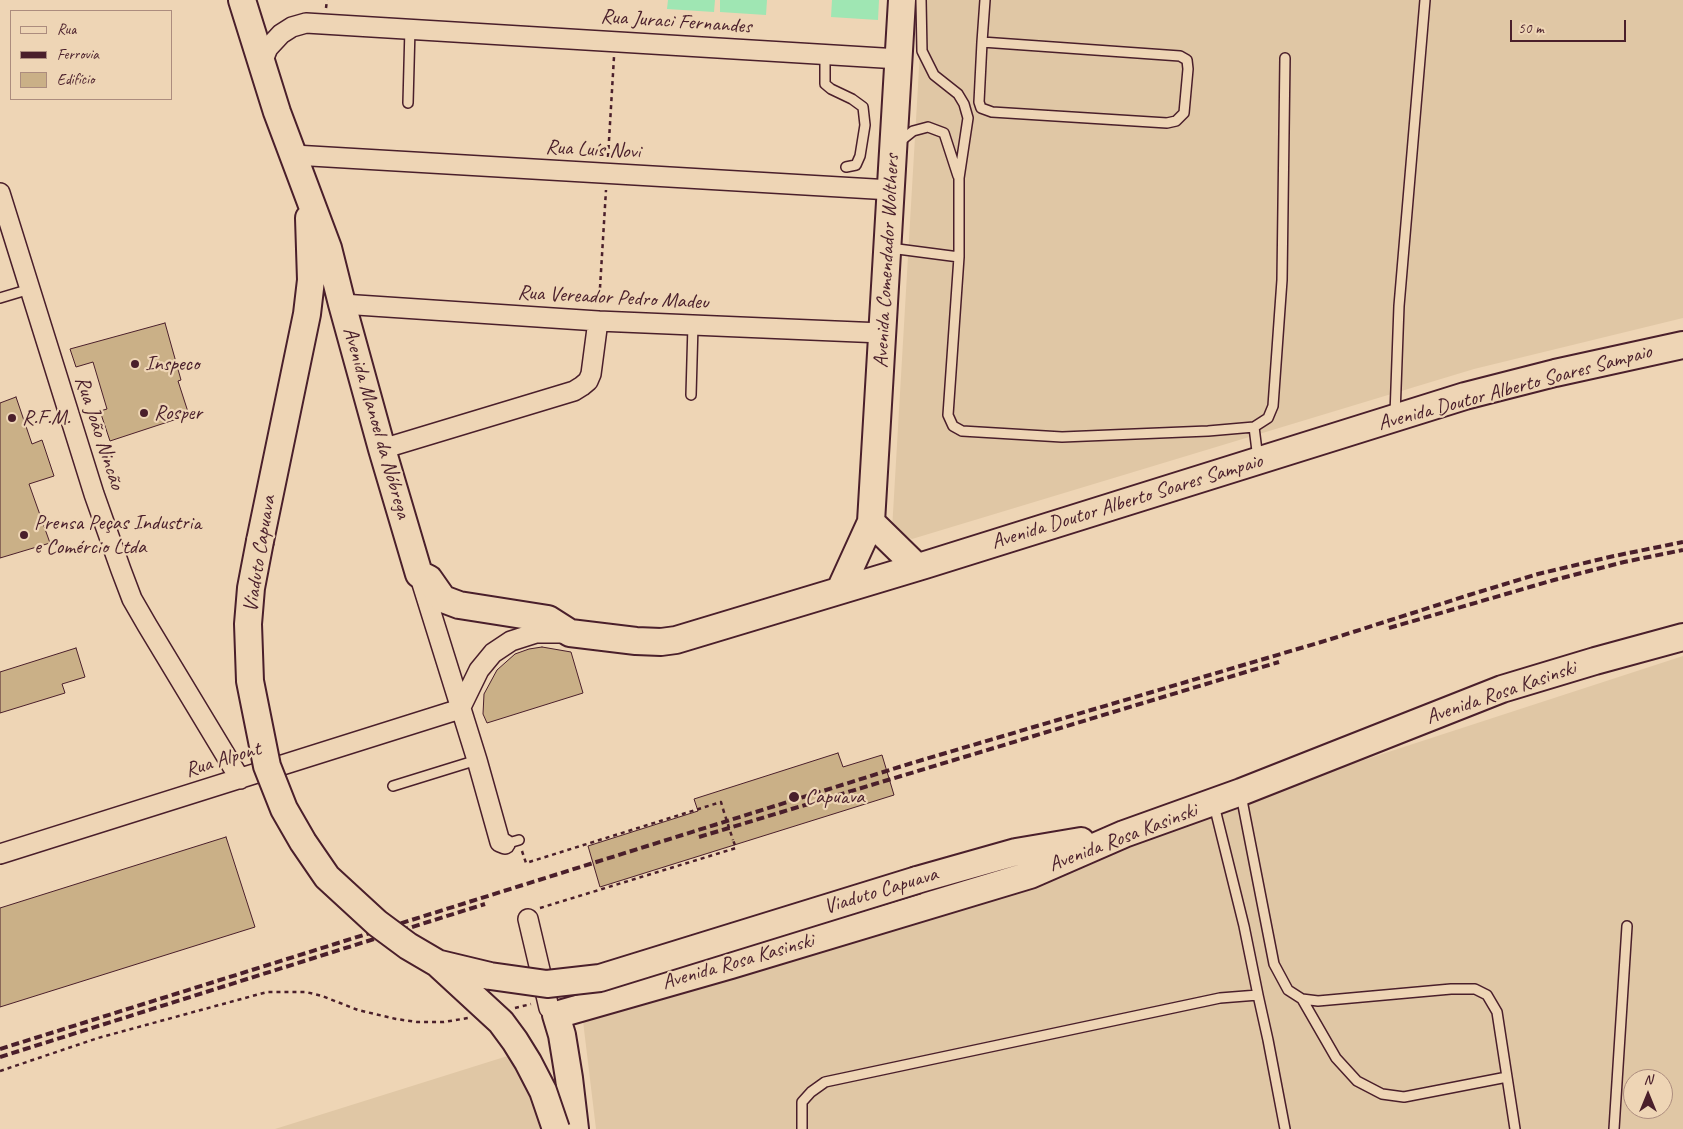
<!DOCTYPE html>
<html>
<head>
<meta charset="utf-8">
<style>
	body { margin:0 }
	#map { position:relative; width:1683px; height:1129px; overflow:hidden; background:#eed5b5; font-family:Caveat,sans-serif }
	canvas { display:block }
	.legend { position:absolute; left:10px; top:10px; width:162px; height:90px; box-sizing:border-box; background:#eed5b5; border:1px solid #ac8c7e; margin:0; padding:6px 9px; list-style:none; font-size:15px; color:#4a1f2b }
	.legend li { display:flex; align-items:center; gap:10px; height:25px }
	.legend b { width:25px; border:1px solid #ac8c7e }
	.north { position:absolute; left:1623px; top:1069px; width:50px; height:50px; box-sizing:border-box; background:#eed5b5; border:1px solid #ac8c7e; border-radius:50%; rotate:0deg; font-size:14px; font-weight:700; line-height:20px; text-align:center; color:#4a1f2b }
	.north::after { content:''; display:block; margin:auto; width:18px; height:22px; background:#4a1f2b; clip-path:polygon(50% 0,100% 100%,50% 72%,0 100%) }
	.scale { position:absolute; left:1510px; top:20px; width:116px; height:22px; box-sizing:border-box; border:2px solid #4a1f2b; border-top:0; padding-left:6px; font-size:15px; line-height:18px; white-space:nowrap; color:#4a1f2b; -webkit-text-stroke:4px #eed5b5; paint-order:stroke }
</style>
</head>
<body>
<div id="map">
<canvas width="1683" height="1129"></canvas>
<ul class="legend">
<li><b style="height:6px;background:#eed5b5"></b>Rua</li>
<li><b style="height:6px;background:#4a1f2b"></b>Ferrovia</li>
<li><b style="height:14px;background:#cab087"></b>Edifício</li>
</ul>
<div class="north">N</div>
<div class="scale">50 m</div>
</div>
<script>
const ctx = document.querySelector('canvas').getContext('2d');
ctx.lineJoin = 'round';
function paint(path, color) { ctx.fillStyle = color; ctx.fill(path, 'evenodd'); }
const poly = rows => new Path2D(rows.map(r => 'M' + r).join(''));
function trace(path, color, width, dash) { ctx.strokeStyle = color; ctx.lineWidth = width; ctx.lineCap = dash ? 'butt' : 'round'; ctx.setLineDash(dash || []); ctx.stroke(path); }
function label(font, color, halo, rows, align = 'center') {
  ctx.font = font + ' Caveat,sans-serif'; ctx.lineWidth = 4.5; ctx.setLineDash([]); ctx.textBaseline = 'middle'; ctx.strokeStyle = halo; ctx.fillStyle = color; for (const [text, x, y, turn = 0] of rows) {
    ctx.save(); ctx.translate(x, y); ctx.rotate((+turn || 0) * Math.PI / 180); ctx.textAlign = isNaN(turn) ? turn : align; if (halo) ctx.strokeText(text, 0, 0); ctx.fillText(text, 0, 0); ctx.restore();
  }
}
const built = poly([
	[923,0,1683,0,1683,318,1474,369,912,539,892,530],
	[1683,656,1683,1129,596,1129,583,1021,1155,838,1330,771],
	[1633,1079,1663,1079,1663,1109,1633,1109],
	[533,1048,540,1129,275,1129]
]);
const green = poly([
	[668,0,715,0,714,12,667,9],
	[720,0,767,0,766,15,720,12],
	[832,0,879,0,878,20,831,17]
]);
const building = poly([
	[165,323,181,380,178,381,189,415,110,441,100,411,107,409,93,362,76,367,70,349,165,323],
	[16,397,32,444,42,440,54,476,29,484,50,543,0,558,0,403,16,397],
	[542,647,571,652,583,693,487,723,483,714,484,694,497,670,515,654,529,649,542,647],
	[76,648,85,677,62,684,65,693,0,713,0,672,76,648],
	[838,753,843,767,882,755,894,795,600,887,588,846,698,811,694,799,838,753],
	[226,837,255,927,0,1007,0,908,226,837]
]);
const path = poly([
	[326,8,327,0],
	[608,157,614,57],
	[599,304,606,190],
	[522,851,526,863,721,802,723,809],
	[540,908,736,848,733,840],
	[515,1008,531,1004],
	[0,1071,98,1038,267,992,306,992,322,996,358,1010,396,1019,417,1022,444,1022,468,1018]
]);
const service = poly([
	[921,0,922,51,934,75,958,94,964,104,968,118,959,178,959,257],
	[982,42,1180,56,1187,60,1188,69,1184,113,1176,121,1167,123,992,112,981,108,979,102,982,42,985,0],
	[825,55,825,84,831,89,852,99,863,107,865,125,860,156,856,165,846,167],
	[408,103,410,28],
	[898,143,913,131,928,127,944,133,958,176],
	[890,248,959,257,948,415,953,426,962,431,1062,437,1208,431,1254,427,1268,418,1273,406,1282,280,1285,58],
	[0,298,30,289],
	[691,395,693,325],
	[1395,415,1399,306,1425,0],
	[1254,427,1258,459],
	[393,786,477,760],
	[1241,795,1274,964,1288,990,1302,999,1318,1001,1451,989,1475,989,1487,995,1497,1012,1515,1129],
	[1214,805,1244,926,1258,995],
	[505,844,519,840],
	[1302,999,1336,1058,1357,1081,1382,1094,1404,1097,1507,1077],
	[802,1129,802,1102,811,1092,825,1082,1220,998,1258,995,1268,1040,1285,1129],
	[1614,1129,1627,926]
]);
const minor = poly([
	[261,65,268,48,281,34,292,27,306,23,899,59],
	[294,155,891,190],
	[0,193,94,494,121,570,132,599,147,625,240,779],
	[342,304,598,321,882,333],
	[382,449,574,391,582,386,588,381,591,374,598,321],
	[419,574,477,760,500,842,505,844],
	[460,709,479,670,493,653,511,641,536,633,570,633],
	[0,854,460,709],
	[528,919,549,1008,556,1015]
]);
const secondary = poly([
	[242,0,277,112,328,248,342,304,382,449,419,574,429,579,443,599,459,605,548,619,570,633,636,641,661,642,676,640,925,565,1465,396,1555,373,1683,345],
	[871,522,917,567],
	[260,541,307,314,311,280,309,218],
	[840,590,871,522,902,0],
	[917,880,1016,852,1081,841],
	[575,1129,569,1078,562,1035,556,1015,731,965,1030,875,1124,834,1241,792,1502,689,1595,661,1683,637]
]);
const rail = poly([
	[1389,628,1554,580,1624,562,1683,550],
	[699,837,1279,662],
	[0,1049,912,763,1328,640,1469,595,1538,574,1614,556,1683,542],
	[0,1057,485,904]
]);
const pathBridge = poly([
	[723,809,733,840]
]);
const secondaryBridge = poly([
	[260,541,251,588,248,624,250,681,267,766,284,809,303,842,327,877,377,923,408,946,437,963,501,1022,515,1041,528,1062,543,1091,556,1129],
	[440,964,490,976,547,984,600,978,917,880]
]);
const markers = [
	[135,364,5,"#4a1f2b"],
	[144,413,5,"#4a1f2b"],
	[12,418,5,"#4a1f2b"],
	[24,535,5,"#4a1f2b"],
	[794,797,6,"#4a1f2b"]
];
const streetNames = [
	["Rua Juraci Fernandes",676,22,4],
	["Rua Luís Novi",593,150,3],
	["Avenida Comendador Wolthers",887,261,-87],
	["Rua Vereador Pedro Madeu",613,298,3],
	["Avenida Doutor Alberto Soares Sampaio",1515,388,-15],
	["Avenida Manoel da Nóbrega",376,423,74],
	["Rua João Nincão",99,433,72],
	["Avenida Doutor Alberto Soares Sampaio",1127,502,-17],
	["Viaduto Capuava",260,554,-81],
	["Avenida Rosa Kasinski",1501,693,-19],
	["Rua Alpont",223,760,-17],
	["Avenida Rosa Kasinski",1123,838,-21],
	["Viaduto Capuava",881,891,-17],
	["Avenida Rosa Kasinski",738,962,-16]
];
const poiNames = [
	["Inspeco",145,364],
	["Rosper",154,413],
	["R.F.M.",22,418],
	["Prensa Peças Industria",34,523],
	["e Comércio Ltda",34,547],
	["Capuava",805,797]
];
paint(built, '#e0c7a5');
paint(green, '#9fe6b3');
paint(building, '#cab087');
trace(building, '#4a1f2b', 1);
trace(service, '#4a1f2b', 12);
trace(minor, '#4a1f2b', 22);
trace(secondary, '#4a1f2b', 30);
trace(path, '#4a1f2b', 2.5, [4, 4]);
trace(service, '#eed5b5', 9);
trace(minor, '#eed5b5', 19);
trace(secondary, '#eed5b5', 26);
trace(rail, '#4a1f2b', 4, [8, 4]);
trace(secondaryBridge, '#4a1f2b', 30, []);
trace(pathBridge, '#4a1f2b', 2.5, [4, 4]);
trace(secondaryBridge, '#eed5b5', 26);
for (const [x, y, r, color] of markers) { const dot = new Path2D(); dot.arc(x, y, r, 0, 2 * Math.PI); ctx.fillStyle = color; ctx.fill(dot); trace(dot, '#eed5b5', 2); }
label('21px', '#4a1f2b', '#eed5b5', streetNames);
label('21px', '#4a1f2b', '#eed5b5', poiNames, 'left');
</script>
</body>
</html>
